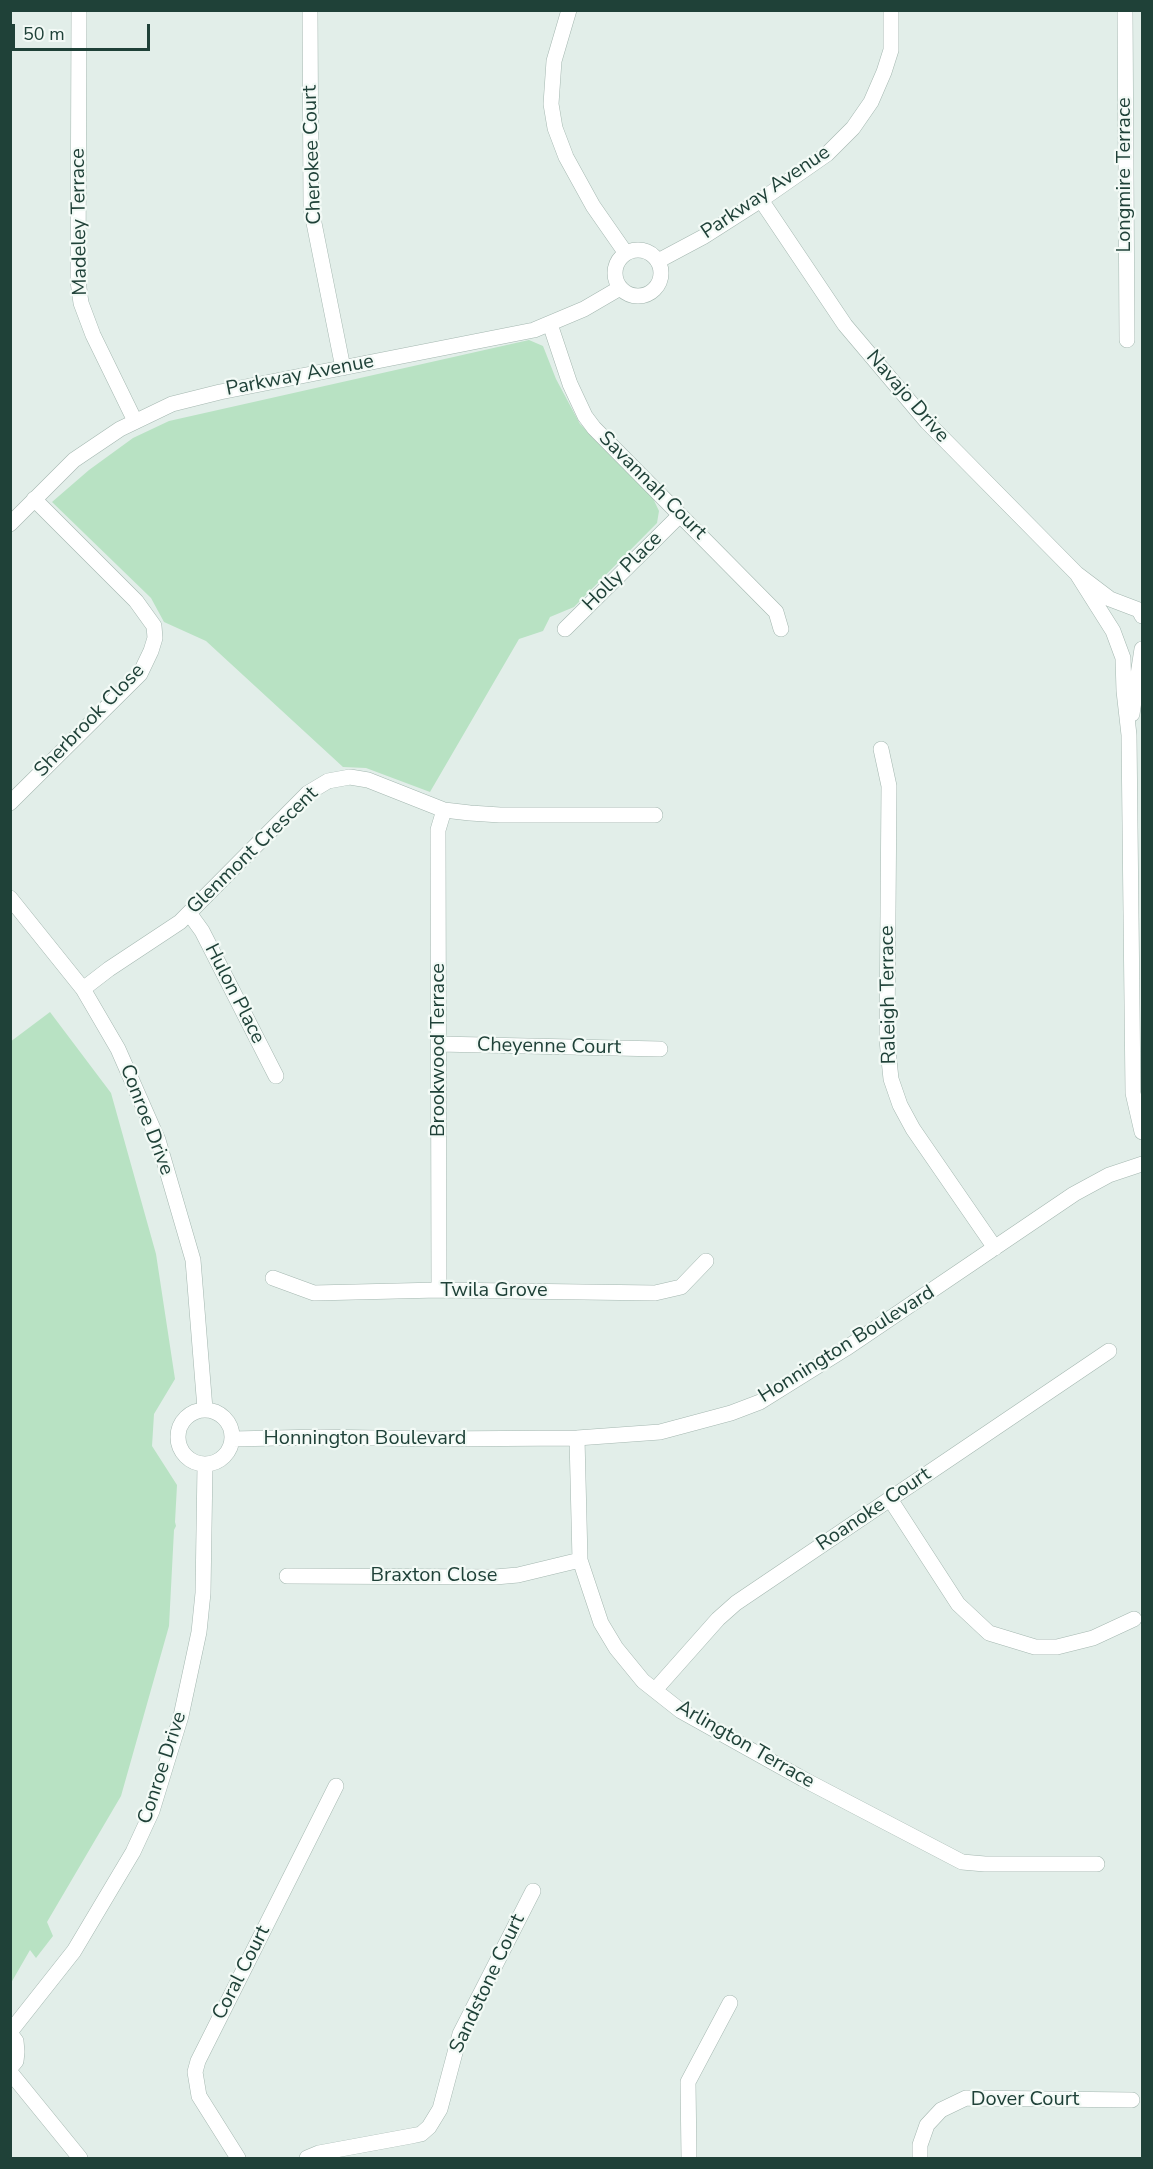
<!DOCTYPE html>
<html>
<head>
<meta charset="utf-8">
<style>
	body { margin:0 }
	#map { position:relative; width:1153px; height:2169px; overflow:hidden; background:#e2eee9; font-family:"Nunito Sans",sans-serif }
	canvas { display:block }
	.frame { position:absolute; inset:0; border:12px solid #1f4138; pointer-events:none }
	.scale { position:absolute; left:12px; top:24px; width:138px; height:27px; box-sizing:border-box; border:3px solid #1f4138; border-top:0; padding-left:8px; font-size:18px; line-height:21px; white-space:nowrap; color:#1f4138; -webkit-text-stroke:4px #f3faf6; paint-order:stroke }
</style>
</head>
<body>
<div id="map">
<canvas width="1153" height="2169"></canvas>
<div class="frame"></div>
<div class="scale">50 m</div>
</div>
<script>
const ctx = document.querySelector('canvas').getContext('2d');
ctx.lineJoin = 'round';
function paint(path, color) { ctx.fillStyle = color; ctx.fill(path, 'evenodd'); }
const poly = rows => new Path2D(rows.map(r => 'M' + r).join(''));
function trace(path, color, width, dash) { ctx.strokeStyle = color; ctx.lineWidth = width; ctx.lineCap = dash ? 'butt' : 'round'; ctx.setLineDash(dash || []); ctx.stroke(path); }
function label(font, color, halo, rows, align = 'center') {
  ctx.font = font + ' "Nunito Sans",sans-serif'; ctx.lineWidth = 4.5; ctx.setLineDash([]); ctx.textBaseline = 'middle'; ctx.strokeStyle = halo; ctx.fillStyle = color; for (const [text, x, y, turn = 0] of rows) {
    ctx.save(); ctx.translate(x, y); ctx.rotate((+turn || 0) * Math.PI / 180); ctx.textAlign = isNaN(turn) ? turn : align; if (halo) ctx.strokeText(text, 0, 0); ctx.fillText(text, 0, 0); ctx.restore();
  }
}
const green = poly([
	[529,340,543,346,556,379,580,424,651,494,659,511,657,523,574,607,550,617,543,631,519,639,430,792,366,768,343,767,206,641,164,622,151,598,52,502,89,470,133,438,169,421],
	[50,1012,111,1093,156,1254,175,1379,154,1414,152,1446,177,1485,175,1522,176,1526,174,1530,169,1626,121,1796,47,1922,53,1936,36,1958,30,1950,11,1983,10,1042]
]);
const minor = poly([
	[79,10,78,281,81,303,93,335,135,421],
	[310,10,311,208,343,368],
	[569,10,554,61,551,104,555,128,566,157,593,206,625,252],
	[1125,10,1127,340],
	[761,200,845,325,927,422,1077,574,1110,599,1139,610,1142,616],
	'615 273a23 23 0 1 1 46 0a23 23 0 1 1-46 0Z',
	[658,261,703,237,761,200,827,154,853,128,871,102,884,72,891,50,891,10],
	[550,324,570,384,585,416,594,428,776,612,781,629],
	[10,524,74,460,120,429,172,404,220,392,534,330,584,309,620,288],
	[1077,574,1113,631,1123,658,1124,691,1129,735,1133,1093,1142,1132],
	[565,629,680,515],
	[1132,714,1142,649],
	[881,749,889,786,887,1040,891,1079,900,1105,913,1129,995,1248],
	[10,803,140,674,151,651,155,638,154,626,136,601,34,499],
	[10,898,83,989,118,1049,158,1140,193,1260,205,1409],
	[189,913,202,931,276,1076],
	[83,989,109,969,180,922,308,793,328,781,350,777,368,780,444,810,470,813,500,815,655,815],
	[439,1044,660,1049],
	[273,1278,314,1293,439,1290,655,1293,681,1287,706,1261],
	[439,1290,438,830,444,810],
	'178 1437a27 27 0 1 1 54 0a27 27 0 1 1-54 0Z',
	[577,1438,580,1560,601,1623,616,1648,643,1681,681,1711,803,1779,962,1862,985,1864,1097,1864],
	[233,1439,320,1437,430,1439,577,1438,660,1432,731,1413,760,1402,845,1349,1074,1194,1109,1175,1142,1164],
	[890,1499,958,1604,989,1633,1035,1647,1057,1647,1093,1638,1134,1619],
	[287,1576,495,1577,518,1575,580,1560],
	[655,1690,718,1619,736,1603,1109,1351],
	[10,2032,74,1951,133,1852,152,1811,181,1716,199,1632,203,1593,205,1465],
	[10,2033,16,2041,17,2052,16,2061,10,2068],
	[10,2072,80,2158],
	[238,2158,199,2096,195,2072,198,2061,336,1786],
	[307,2158,319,2153,411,2136,421,2134,429,2127,440,2109,460,2034,533,1891],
	[689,2158,688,2082,730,2003],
	[920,2158,920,2145,927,2125,941,2110,966,2098,1132,2100]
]);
const streetNames = [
	["Cherokee Court",313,155,-92],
	["Longmire Terrace",1125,175,-90],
	["Parkway Avenue",766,193,-34],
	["Madeley Terrace",80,222,-91],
	["Parkway Avenue",300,376,-11],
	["Navajo Drive",907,397,49],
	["Savannah Court",652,486,45],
	["Holly Place",623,572,-45],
	["Sherbrook Close",90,721,-46],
	["Glenmont Crescent",253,851,-44],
	["Hulon Place",234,994,63],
	["Raleigh Terrace",889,995,-91],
	["Cheyenne Court",549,1047,1],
	["Brookwood Terrace",439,1050,-90],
	["Conroe Drive",146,1120,69],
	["Twila Grove",494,1291],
	["Honnington Boulevard",847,1345,-32],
	["Honnington Boulevard",365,1439],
	["Roanoke Court",874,1510,-34],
	["Braxton Close",434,1576],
	["Arlington Terrace",745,1745,30],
	["Conroe Drive",163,1768,-72],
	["Coral Court",242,1973,-63],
	["Sandstone Court",488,1984,-65],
	["Dover Court",1025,2100]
];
paint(green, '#b8e2c3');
trace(minor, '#a4b7b0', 16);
trace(minor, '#fff', 15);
label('20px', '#1f4138', '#f3faf6', streetNames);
</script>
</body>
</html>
